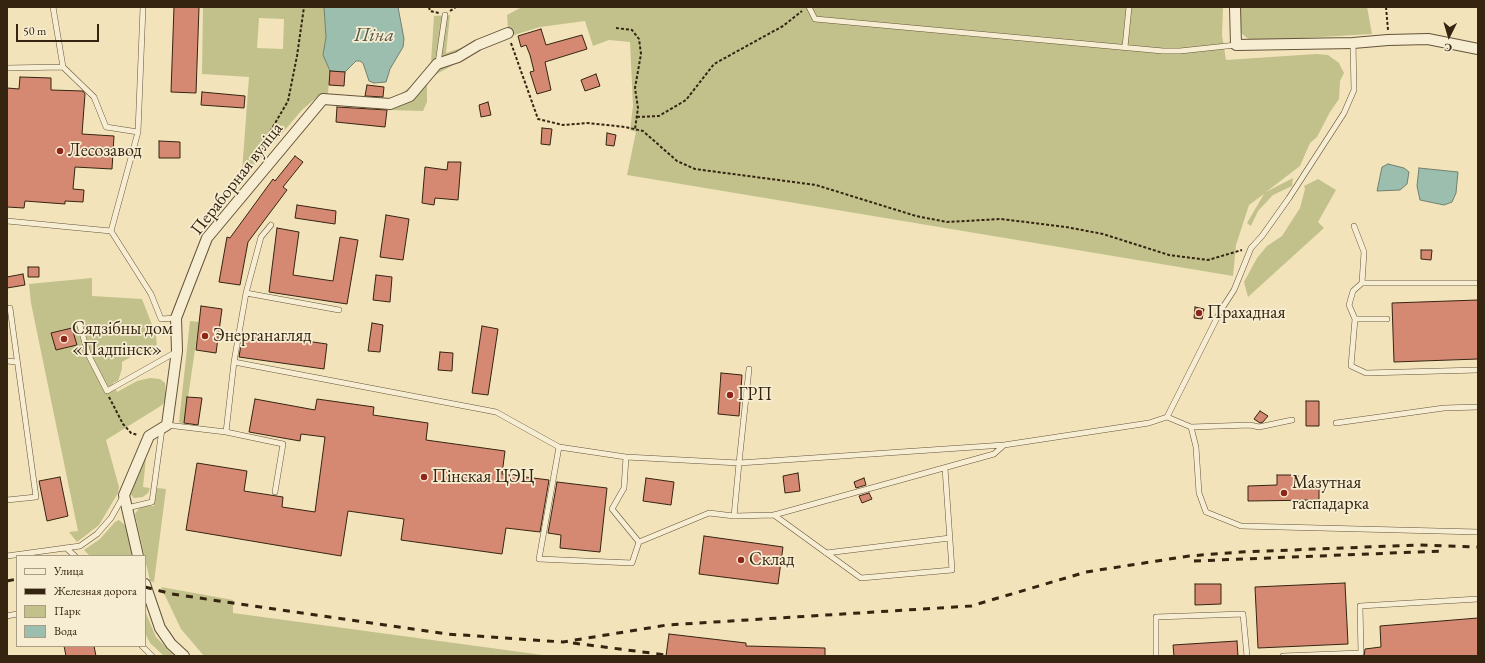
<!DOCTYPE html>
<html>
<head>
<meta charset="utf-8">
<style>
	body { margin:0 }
	#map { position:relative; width:1485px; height:663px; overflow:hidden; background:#f2e3ba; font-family:"EB Garamond",serif }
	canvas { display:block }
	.frame { position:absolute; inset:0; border:8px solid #352410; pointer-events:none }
	.legend { position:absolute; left:16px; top:555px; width:130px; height:92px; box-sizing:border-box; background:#f7edd2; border:1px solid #a99d84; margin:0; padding:5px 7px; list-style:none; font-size:12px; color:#352410 }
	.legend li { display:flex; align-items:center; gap:8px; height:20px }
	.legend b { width:20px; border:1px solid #a99d84 }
	.north { position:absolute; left:1429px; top:16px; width:40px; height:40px; -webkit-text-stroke:3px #f7edd2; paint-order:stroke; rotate:185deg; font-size:11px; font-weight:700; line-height:16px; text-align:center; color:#352410 }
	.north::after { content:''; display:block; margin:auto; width:14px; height:18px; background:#352410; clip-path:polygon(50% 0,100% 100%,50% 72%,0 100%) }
	.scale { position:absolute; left:16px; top:24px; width:83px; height:18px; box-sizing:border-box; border:2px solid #352410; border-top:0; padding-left:5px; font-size:12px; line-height:14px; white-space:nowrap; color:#352410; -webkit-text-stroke:3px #f7edd2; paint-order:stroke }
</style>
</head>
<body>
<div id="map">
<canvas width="1485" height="663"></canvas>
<div class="frame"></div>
<ul class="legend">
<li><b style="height:5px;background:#f7edd2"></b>Улица</li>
<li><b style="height:5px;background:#352410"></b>Железная дорога</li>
<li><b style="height:11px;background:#c2c18b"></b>Парк</li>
<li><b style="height:11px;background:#9bbeae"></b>Вода</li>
</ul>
<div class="north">С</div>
<div class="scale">50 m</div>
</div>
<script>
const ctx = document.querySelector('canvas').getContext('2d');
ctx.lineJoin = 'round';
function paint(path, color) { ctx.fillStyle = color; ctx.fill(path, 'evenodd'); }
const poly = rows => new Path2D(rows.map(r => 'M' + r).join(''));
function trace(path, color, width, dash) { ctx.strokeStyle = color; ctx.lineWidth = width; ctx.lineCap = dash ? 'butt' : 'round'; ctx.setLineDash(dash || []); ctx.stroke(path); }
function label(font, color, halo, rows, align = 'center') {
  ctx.font = font + ' "EB Garamond",serif'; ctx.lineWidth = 3.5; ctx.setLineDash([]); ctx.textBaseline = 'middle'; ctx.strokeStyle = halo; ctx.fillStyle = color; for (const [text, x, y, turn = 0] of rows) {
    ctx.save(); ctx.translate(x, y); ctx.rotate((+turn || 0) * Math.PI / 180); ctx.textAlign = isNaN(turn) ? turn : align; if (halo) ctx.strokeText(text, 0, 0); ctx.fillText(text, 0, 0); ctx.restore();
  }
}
const green = poly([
	[203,7,324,7,326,37,323,55,330,71,328,93,317,97,302,110,248,173,242,172,249,77,202,74],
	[259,18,284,19,283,49,257,48],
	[522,7,1223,7,1222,35,1226,60,1316,54,1328,55,1339,63,1344,73,1340,81,1339,99,1330,112,1317,137,1310,143,1300,166,1266,192,1293,178,1292,186,1273,195,1258,211,1251,226,1247,223,1264,194,1249,205,1236,245,1233,276,627,175,636,132,630,130,633,106,630,42,609,40,593,46,585,21,540,27,501,39,433,76,427,83,427,102,423,111,387,110,393,102,390,102,418,81,431,62,434,16,450,15,446,53,482,41,508,28,507,15],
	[1241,7,1367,7,1372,34,1251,41,1241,33],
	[1318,179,1336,190,1318,222,1324,228,1248,297,1244,282,1257,258,1267,246,1282,236,1300,208,1305,189,1304,186],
	[92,278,92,296,142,299,156,335,157,348,149,354,136,354,122,362,122,369,118,381,113,383,117,392,137,381,150,378,160,379,165,383,166,397,163,404,159,407,106,440,119,487,118,493,99,525,77,542,69,532,78,531,31,303,29,284],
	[190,321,199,322,184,425,179,422],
	[146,458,143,487,150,488,148,493,143,497,134,498,130,494,133,483],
	[157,488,166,489,154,582,150,581,135,514,139,508,144,506,154,506],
	[119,520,127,527,133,556,90,556,84,550,100,539,115,522],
	[161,587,233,600,233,613,550,656,204,656,181,629],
	[145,611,156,637,174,656,164,656,150,643,145,633]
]);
const water = poly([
	[324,7,398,7,404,39,403,47,390,69,386,82,374,83,369,81,363,63,360,61,356,61,345,72,330,71,323,55,326,37,324,7],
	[1388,164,1404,168,1409,172,1407,184,1400,190,1377,191,1382,167,1388,164],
	[1419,168,1458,172,1456,193,1452,202,1444,205,1420,200,1417,186,1419,168]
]);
const building = poly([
	[174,7,199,7,196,93,171,92,174,7],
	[541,29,546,45,582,35,587,49,545,62,551,90,537,94,530,72,534,71,530,55,526,45,521,47,518,36,541,29],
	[330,71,345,72,344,86,329,85,330,71],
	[596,74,600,86,585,91,581,80,596,74],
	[20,77,51,78,51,90,83,91,85,94,82,134,114,136,112,169,75,167,73,189,84,190,83,202,65,201,65,204,25,201,24,208,7,207,7,88,19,89,20,77],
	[367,85,384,87,383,97,365,96,367,85],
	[202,92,245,96,244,108,201,105,202,92],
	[488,102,491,115,481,117,479,105,488,102],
	[337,107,387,110,385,127,336,122,337,107],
	[542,128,552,129,550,145,541,144,542,128],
	[607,133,616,135,614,146,606,145,607,133],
	[159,141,180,142,180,158,159,158,159,141],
	[295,156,303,162,283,187,287,190,248,242,240,285,219,282,227,237,230,238,273,179,275,181,295,156],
	[448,162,461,162,458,200,435,198,434,205,422,203,425,167,447,170,448,162],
	[297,205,336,211,335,224,295,218,297,205],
	[386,215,409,219,403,260,380,257,386,215],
	[277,228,299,232,293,275,333,281,340,237,358,240,347,304,269,292,277,228],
	[1421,250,1432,250,1431,260,1421,259,1421,250],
	[28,267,39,267,39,277,28,277,28,267],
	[23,274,25,285,7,288,7,277,23,274],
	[376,275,392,277,390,302,373,300,376,275],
	[1478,300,1478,359,1394,362,1392,303,1478,300],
	[201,306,222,309,216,353,196,350,201,306],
	[1195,307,1204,309,1202,319,1194,318,1195,307],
	[372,323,383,325,380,352,368,351,372,323],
	[482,326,498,329,488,395,472,393,482,326],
	[72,328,77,345,56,350,51,333,72,328],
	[243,332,327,344,324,369,239,357,243,332],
	[440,352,453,353,452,371,438,370,440,352],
	[721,373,742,375,739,416,718,414,721,373],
	[187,397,202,398,198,425,184,423,187,397],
	[255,399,315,410,317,399,374,407,373,415,428,423,426,440,505,451,502,474,549,480,540,532,506,528,502,554,401,540,404,519,348,511,341,556,186,530,197,463,247,471,244,491,283,497,282,507,315,512,325,437,301,434,300,441,249,432,255,399],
	[1306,401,1319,401,1319,426,1306,426,1306,401],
	[1260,411,1268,416,1263,422,1260,423,1254,419,1260,411],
	[798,473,800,491,785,493,783,476,798,473],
	[1277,475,1298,475,1298,485,1319,484,1319,500,1248,501,1248,486,1277,485,1277,475],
	[60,477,68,516,47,521,39,481,60,477],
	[646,478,674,482,671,505,643,501,646,478],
	[864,478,866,485,856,488,854,482,864,478],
	[557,482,607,488,600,552,560,548,561,535,548,533,557,482],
	[869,493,872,499,862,503,859,496,869,493],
	[704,536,783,547,778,584,699,574,704,536],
	[1345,583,1348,644,1258,648,1255,587,1345,583],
	[1195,584,1221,584,1221,604,1195,605,1195,584],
	[1478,618,1478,656,1364,656,1365,649,1381,647,1380,626,1478,618],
	[669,634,746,643,746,646,825,648,825,656,666,656,669,634],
	[1237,641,1238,656,1174,656,1173,645,1237,641],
	[64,646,94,646,96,656,66,656,64,646]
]);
const path = poly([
	[429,7,430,11,439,13],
	[1386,7,1388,30],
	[450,11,456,7],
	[616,28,632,30,639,39,641,54,635,88,638,108,635,129],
	[511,43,538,119,563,125,588,123,625,127,643,131,677,161,695,169,816,185,916,216,947,222,1001,219,1066,227,1103,234,1169,255,1208,260,1242,250],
	[637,117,659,116,686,100,714,64,783,26,802,11],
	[259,159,267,137,288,101,297,56,304,7],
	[109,397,123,424,131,433,138,435]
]);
const service = poly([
	[53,7,63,67,94,97,106,127,138,132],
	[143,7,138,132,111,231,151,294,161,319,176,318],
	[809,7,815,19,1163,51,1180,51,1236,45],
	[1125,47,1129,7],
	[438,63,445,15],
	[7,68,63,67],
	[7,221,111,231],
	[1354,226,1364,252,1362,283],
	[246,293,339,310],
	[1355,319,1351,366,1366,373,1478,370],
	[1387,319,1355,319,1349,305,1353,291,1362,283,1478,283],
	[79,323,89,356,107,391,176,352],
	[7,361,17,362],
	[234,362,246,293,261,237,271,225],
	[1167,417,1191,427,1250,425,1259,427,1292,420],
	[1336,423,1444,408,1478,407],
	[167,425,226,432,234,362,496,412,559,447],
	[1191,427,1196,447,1199,493,1206,512,1241,526,1478,532],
	[226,432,283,444,275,492],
	[626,457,739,463,749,369],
	[7,500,36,497,10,308],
	[127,508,152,502,162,429],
	[774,515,861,578,952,570,945,468],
	[734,516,739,463,1004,445],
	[639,542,612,509,624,488,626,457,559,447,539,559,632,563,639,542,709,513,734,516,774,515,994,454,1004,445,1149,423,1167,417,1221,310,1234,290,1251,248,1262,236,1289,198,1344,113,1354,90,1353,43],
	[66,548,75,556],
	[826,553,950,538],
	[7,556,80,546,97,534,111,518,124,495],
	[7,616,17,614],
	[142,646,152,656],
	[1156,656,1156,617,1243,614,1247,656],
	[1283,656,1361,653,1360,606,1478,599]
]);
const minor = poly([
	[1235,7,1236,45,1353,43,1388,40,1428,39,1478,49],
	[138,556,124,495,149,436,167,425,177,351,176,318,207,238,323,99,390,104,410,96,437,64,458,57,478,45,508,33],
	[145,584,160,628,171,644,184,656]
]);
const rail = poly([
	[1194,561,1442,551],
	[7,581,17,579],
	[145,587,172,594,233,603,447,634,563,642,667,625,971,606,1086,572,1189,556,1241,552,1418,545,1478,547],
	[573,643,666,655]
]);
const markers = [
	[60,151,4,"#8f2418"],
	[1199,313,4,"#8f2418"],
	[205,336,4,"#8f2418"],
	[64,339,4,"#8f2418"],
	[730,395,4,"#8f2418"],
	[424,477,4,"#8f2418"],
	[1284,493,4,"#8f2418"],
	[741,560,4,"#8f2418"]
];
const poiNames = [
	["Лесозавод",68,151],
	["Прахадная",1207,313],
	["Сядзібны дом",72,329],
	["«Падпінск»",72,350],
	["Энерганагляд",213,336],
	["ГРП",738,395],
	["Пінская ЦЭЦ",432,477],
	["Мазутная",1292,483],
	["гаспадарка",1292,504],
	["Склад",749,560]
];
const streetNames = [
	["Пераборная вуліца",237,179,-52]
];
const waterNames = [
	["Піна",374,36]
];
paint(green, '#c2c18b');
paint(water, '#9bbeae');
trace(water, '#72806f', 1);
paint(building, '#d58973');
trace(building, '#352410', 1);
trace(service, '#64543a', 6);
trace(minor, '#64543a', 12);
trace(path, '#352410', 2, [3, 2]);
trace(service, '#f7edd2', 5);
trace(minor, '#f7edd2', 10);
trace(rail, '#352410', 3, [7, 7]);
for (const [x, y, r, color] of markers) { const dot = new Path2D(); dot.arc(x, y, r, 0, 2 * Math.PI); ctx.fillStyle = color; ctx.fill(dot); trace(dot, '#f7edd2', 1.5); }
label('18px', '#352410', '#f7edd2', poiNames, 'left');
label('18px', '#352410', '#f7edd2', streetNames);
label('italic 19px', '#54523f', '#f7edd2', waterNames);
</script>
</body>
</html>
